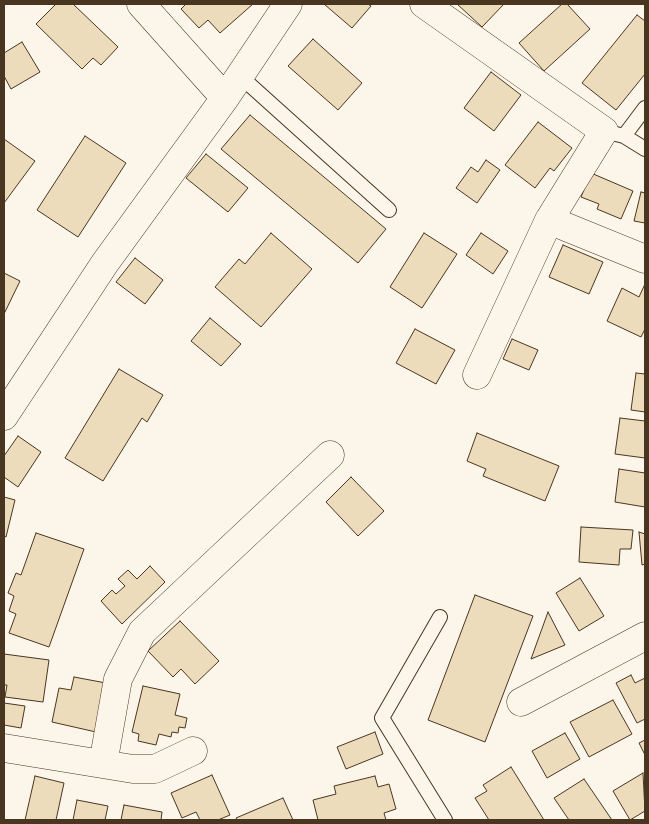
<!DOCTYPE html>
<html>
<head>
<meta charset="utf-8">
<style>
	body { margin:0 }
	#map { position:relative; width:649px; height:824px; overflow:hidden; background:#fbf6e9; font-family:Poppins,sans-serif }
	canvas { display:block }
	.frame { position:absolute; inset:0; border:5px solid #4a3520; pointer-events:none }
</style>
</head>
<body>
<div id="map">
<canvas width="649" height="824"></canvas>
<div class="frame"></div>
</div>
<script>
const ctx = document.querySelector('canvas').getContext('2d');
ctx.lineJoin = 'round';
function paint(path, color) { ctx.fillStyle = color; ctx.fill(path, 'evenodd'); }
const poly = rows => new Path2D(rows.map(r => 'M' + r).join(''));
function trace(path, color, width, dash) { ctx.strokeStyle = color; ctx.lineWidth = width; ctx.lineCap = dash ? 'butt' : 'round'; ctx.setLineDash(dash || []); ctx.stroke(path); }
const building = poly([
	[56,4,73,4,118,47,101,65,93,58,82,69,36,24,56,4],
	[186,4,253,4,220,33,208,20,199,28,181,9,186,4],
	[324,4,368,4,371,6,352,28,324,4],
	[457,4,504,4,482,27,457,4],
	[562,4,567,4,590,29,544,71,519,43,562,4],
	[637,15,645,21,645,74,616,110,582,83,637,15],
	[313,39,362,83,338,110,288,66,313,39],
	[22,42,40,72,11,89,4,76,4,53,22,42],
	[491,72,521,95,494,131,464,108,491,72],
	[250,115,386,229,358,263,221,149,250,115],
	[538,122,572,148,554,171,550,168,535,188,505,165,538,122],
	[85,136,126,163,78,237,37,210,85,136],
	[4,139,35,161,4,203,4,139],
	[206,154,248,188,228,212,186,178,206,154],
	[486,160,500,170,477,203,456,188,471,167,478,172,486,160],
	[591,173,633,191,621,219,597,209,599,204,581,197,591,173],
	[641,192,645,193,645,223,634,221,641,192],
	[271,233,312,269,261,327,215,287,239,259,245,264,271,233],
	[424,233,457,254,422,308,390,287,424,233],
	[481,233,508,251,493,274,466,255,481,233],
	[563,245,603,262,589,294,549,277,563,245],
	[135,258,163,280,145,304,116,282,135,258],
	[4,273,20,281,4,314,4,273],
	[645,284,645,329,641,337,607,321,622,288,639,297,645,284],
	[210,318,241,344,221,366,191,341,210,318],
	[415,329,455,350,436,384,396,363,415,329],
	[512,339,538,350,529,370,503,359,512,339],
	[119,369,163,395,147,422,142,418,103,481,65,458,119,369],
	[636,373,645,374,645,412,631,410,636,373],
	[620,418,645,421,645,458,615,454,620,418],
	[477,433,559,466,545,501,483,476,486,469,467,461,477,433],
	[18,436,41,452,18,487,4,477,4,456,18,436],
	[619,469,645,473,645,507,615,502,619,469],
	[351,477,384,511,358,536,326,502,351,477],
	[4,497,15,500,6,537,4,536,4,497],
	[581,527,633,530,631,549,620,549,619,565,579,562,581,527],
	[639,532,645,534,645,564,642,565,639,532],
	[36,533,84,549,49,647,9,633,16,614,9,611,14,596,8,593,16,573,21,575,36,533],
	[150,566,165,582,122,624,101,601,112,590,116,594,125,586,118,579,128,570,137,579,150,566],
	[580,578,604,616,579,631,556,593,580,578],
	[475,595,533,616,485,742,428,720,475,595],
	[548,612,565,645,531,659,548,612],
	[180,621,219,661,195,684,181,669,173,677,148,651,180,621],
	[4,654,49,660,43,702,5,697,7,685,4,685,4,654],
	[631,675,635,683,645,678,645,719,637,723,616,683,631,675],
	[74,677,106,683,96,732,52,722,59,688,71,690,74,677],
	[143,686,180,694,175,715,187,718,185,728,179,727,178,733,172,732,171,737,159,734,156,745,138,741,139,734,132,732,143,686],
	[613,700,632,734,589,757,570,722,613,700],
	[4,703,25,706,21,728,4,725,4,703],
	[375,732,383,754,346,769,337,747,375,732],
	[565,733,580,759,547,778,532,751,565,733],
	[645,740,645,755,639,743,645,740],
	[511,767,544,820,489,820,475,798,487,791,483,785,511,767],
	[643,773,645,811,630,820,613,791,643,773],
	[212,775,230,815,218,820,200,820,196,812,182,818,171,793,212,775],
	[35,776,64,783,56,820,25,820,35,776],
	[375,776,378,787,389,784,396,809,384,813,386,820,318,820,313,800,336,794,334,786,375,776],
	[584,779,612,820,569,820,554,798,584,779],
	[283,798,293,820,237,820,236,818,283,798],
	[77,800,108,806,105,820,73,820,77,800],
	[124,805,162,812,161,820,121,820,124,805]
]);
const service = poly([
	[240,76,389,210],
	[604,131,624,136,645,149],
	[624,136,645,108],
	[440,617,382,718,445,820]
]);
const minor = poly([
	[141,4,225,98],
	[424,4,604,131,549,220,645,259],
	[477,375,549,220],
	[4,416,105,263,225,98,288,4],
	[521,702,645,636],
	[4,748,133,769,155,769,193,751],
	[103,764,118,679,142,632,330,455]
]);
paint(building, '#ecdcbc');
trace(building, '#4a3520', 1);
trace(service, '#4a3520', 16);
trace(minor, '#4a3520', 29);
trace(service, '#fbf6e9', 14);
trace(minor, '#fbf6e9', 28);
</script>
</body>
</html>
